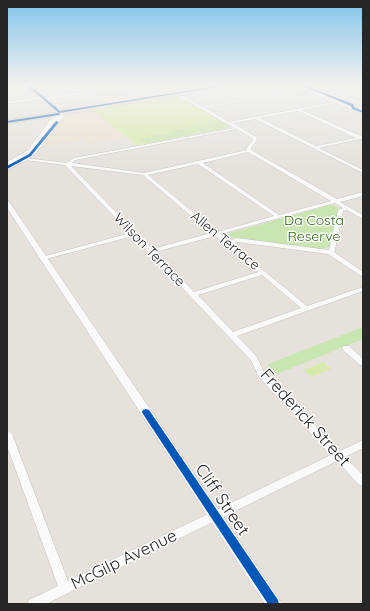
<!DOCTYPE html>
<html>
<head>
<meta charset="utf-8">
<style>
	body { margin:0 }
	#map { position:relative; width:370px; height:611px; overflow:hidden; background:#e6e1db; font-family:Quicksand,sans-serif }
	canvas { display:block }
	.frame { position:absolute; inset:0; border:8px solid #272727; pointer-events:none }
</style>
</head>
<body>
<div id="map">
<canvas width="370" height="611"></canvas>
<div class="frame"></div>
</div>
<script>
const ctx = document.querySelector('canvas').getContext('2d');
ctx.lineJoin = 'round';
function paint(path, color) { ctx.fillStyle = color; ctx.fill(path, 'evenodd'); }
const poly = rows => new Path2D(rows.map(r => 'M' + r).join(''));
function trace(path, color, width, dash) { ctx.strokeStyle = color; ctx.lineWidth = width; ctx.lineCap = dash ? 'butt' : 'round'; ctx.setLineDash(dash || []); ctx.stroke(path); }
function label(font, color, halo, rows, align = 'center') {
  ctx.font = font + ' Quicksand,sans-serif'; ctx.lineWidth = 3; ctx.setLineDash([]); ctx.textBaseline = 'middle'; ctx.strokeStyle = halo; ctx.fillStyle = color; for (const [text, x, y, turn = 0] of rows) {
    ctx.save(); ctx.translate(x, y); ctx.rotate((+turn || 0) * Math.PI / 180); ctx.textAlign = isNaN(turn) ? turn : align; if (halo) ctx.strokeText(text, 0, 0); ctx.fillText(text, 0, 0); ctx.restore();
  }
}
const education = poly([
	[91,110,126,137,88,144,83,140,43,147,65,117,76,113]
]);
const green = poly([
	[221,121,232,127,145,144,136,137],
	[330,205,334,205,338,209,331,246,317,250,238,239,229,236,227,234],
	[363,327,363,339,272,376,268,364]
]);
const pitch = poly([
	[173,97,177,97,221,121,217,122,222,123,216,124,217,122,168,131,170,133,159,136,156,133,150,134,153,137,141,139,137,137,145,144,137,145,91,110],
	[324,362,331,369,311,377,304,370]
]);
const minor = poly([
	[25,85,24,87,7,89,7,87,25,85],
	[29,85,45,98,120,86,138,85,124,88,142,100,139,101,120,88,47,100,60,111,61,112,59,113,41,99,7,104,7,102,40,97,28,87,29,85],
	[193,85,197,85,207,90,204,91,193,85],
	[293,85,298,85,308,88,363,112,363,114,336,103,302,110,363,137,363,140,360,139,319,148,363,170,363,173,255,119,233,123,256,137,257,140,251,148,251,150,337,199,363,192,363,196,340,202,363,215,363,219,347,210,343,211,335,250,334,252,363,272,363,277,328,254,237,242,231,244,307,306,363,287,363,291,237,336,257,357,264,372,273,382,340,451,363,440,363,448,345,457,363,475,363,486,359,485,337,461,46,604,27,604,29,600,58,586,7,446,7,430,10,432,12,434,68,581,331,455,267,386,258,375,251,360,229,337,133,236,46,259,42,259,41,258,42,257,130,233,65,165,25,160,23,159,25,158,67,163,74,158,234,128,173,93,176,92,202,107,302,89,293,85],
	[305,90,333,102,229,122,205,108,305,90],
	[298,111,356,138,316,146,260,118,298,111],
	[237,129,252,138,253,140,247,148,247,150,144,173,72,163,75,160,237,129],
	[248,152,331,201,279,215,203,163,248,152],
	[198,164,274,216,217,232,148,175,198,164],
	[71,166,143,175,211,233,152,249,71,166],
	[335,203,343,208,338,210,329,250,237,238,228,241,220,234,335,203],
	[215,236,258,272,194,292,155,252,215,236],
	[262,275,301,308,233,332,198,295,262,275],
	[312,85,317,85,325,88,344,85,352,85,329,90,363,103,363,105,312,85],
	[343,346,349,346,363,359,363,366,360,365,343,350,342,348,343,346]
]);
const tertiary = poly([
	[7,201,10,203,279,599,282,604,265,604,7,208,7,201]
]);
const secondary = poly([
	[57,111,61,111,65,115,36,153,27,160,7,170,7,162,28,150,57,111]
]);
const primary = poly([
	[229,85,241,85,7,124,7,120,229,85]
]);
const tram = poly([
	[305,85,363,108]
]);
const cycleway = poly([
	[28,85,30,85,60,111,224,85,230,85,59,113,28,87,28,85],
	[301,85,304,85,353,104,354,107,363,111,363,113,352,109,351,106,301,85],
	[58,113,60,114,59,115,7,123,7,121,58,113],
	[56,121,59,122,31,156,7,169,7,166,29,154,56,121],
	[146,409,149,410,278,600,279,604,268,604,143,414,142,412,143,410,146,409]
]);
const parkNames = [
	["Da Costa",314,221],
	["Reserve",314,237]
];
const streetNames = [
	["Allen Terrace",225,241,39],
	["Wilson Terrace",149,250,46]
];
const nearStreetnames = [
	["Frederick Street",305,418,48],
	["Cliff Street",222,500,56],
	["McGilp Avenue",124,560,-26]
];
paint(education, '#ece0ce');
paint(green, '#c9e5b0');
paint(pitch, '#d7eaac');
trace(minor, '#c2c1c2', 1);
trace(tertiary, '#c2c1c2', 1);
trace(secondary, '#c2c1c2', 1);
trace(primary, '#bfbdbb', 1);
paint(minor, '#fbfafa');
paint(tertiary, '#fbfafa');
paint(secondary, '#fbfafa');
paint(primary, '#e7e0d0');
trace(tram, '#dcdbdd', 1);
paint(cycleway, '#0057b8');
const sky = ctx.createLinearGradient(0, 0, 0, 170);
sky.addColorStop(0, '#81c4ec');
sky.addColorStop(0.5, '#f4f2ef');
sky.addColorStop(1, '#f4f2ef00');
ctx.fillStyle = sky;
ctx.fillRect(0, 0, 370, 170);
label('14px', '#296812', '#fff', parkNames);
label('14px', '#272727', '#fff', streetNames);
label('17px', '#272727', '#fff', nearStreetnames);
</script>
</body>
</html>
